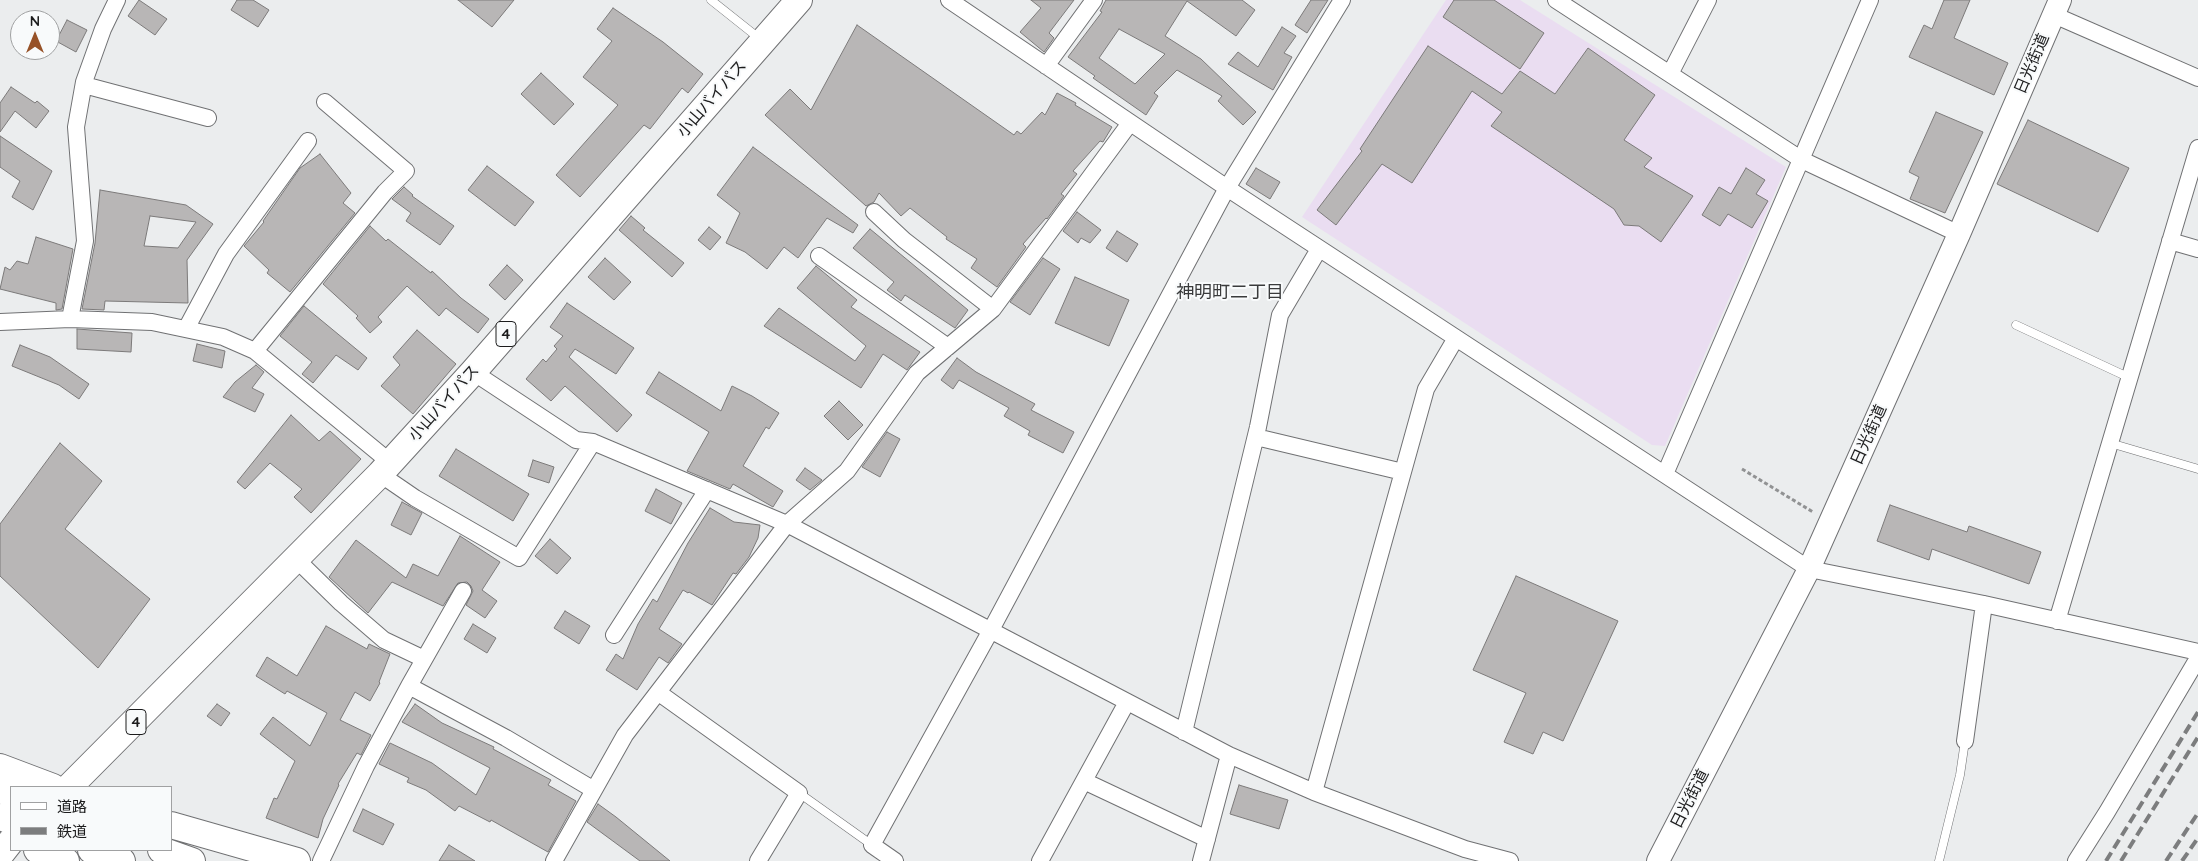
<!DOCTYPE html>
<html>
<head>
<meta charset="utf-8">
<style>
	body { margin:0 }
	#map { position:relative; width:2198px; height:861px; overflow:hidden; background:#ebedee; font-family:Quicksand,"Noto Sans JP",sans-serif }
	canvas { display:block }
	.legend { position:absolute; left:10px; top:786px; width:162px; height:65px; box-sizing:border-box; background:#f8fafb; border:1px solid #a0a1a2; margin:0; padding:6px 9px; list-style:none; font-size:15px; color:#1c1c1d }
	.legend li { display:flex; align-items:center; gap:10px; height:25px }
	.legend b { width:25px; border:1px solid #a0a1a2 }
	.north { position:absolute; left:10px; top:10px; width:50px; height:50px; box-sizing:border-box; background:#f8fafb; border:1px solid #a0a1a2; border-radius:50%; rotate:0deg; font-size:14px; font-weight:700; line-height:20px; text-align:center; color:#1c1c1d }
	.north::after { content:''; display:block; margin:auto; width:18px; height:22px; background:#975228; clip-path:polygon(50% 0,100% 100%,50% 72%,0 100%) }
</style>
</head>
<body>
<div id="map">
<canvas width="2198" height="861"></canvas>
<ul class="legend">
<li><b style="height:6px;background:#fff"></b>道路</li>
<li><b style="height:6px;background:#7c7d7e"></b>鉄道</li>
</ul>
<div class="north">N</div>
</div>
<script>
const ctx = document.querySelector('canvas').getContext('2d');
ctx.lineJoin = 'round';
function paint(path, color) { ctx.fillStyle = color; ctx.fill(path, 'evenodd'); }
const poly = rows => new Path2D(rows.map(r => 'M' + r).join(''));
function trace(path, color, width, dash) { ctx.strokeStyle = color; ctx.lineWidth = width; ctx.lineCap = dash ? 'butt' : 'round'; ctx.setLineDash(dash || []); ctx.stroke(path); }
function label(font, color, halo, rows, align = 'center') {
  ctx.font = font + ' Quicksand,"Noto Sans JP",sans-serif'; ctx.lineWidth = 4; ctx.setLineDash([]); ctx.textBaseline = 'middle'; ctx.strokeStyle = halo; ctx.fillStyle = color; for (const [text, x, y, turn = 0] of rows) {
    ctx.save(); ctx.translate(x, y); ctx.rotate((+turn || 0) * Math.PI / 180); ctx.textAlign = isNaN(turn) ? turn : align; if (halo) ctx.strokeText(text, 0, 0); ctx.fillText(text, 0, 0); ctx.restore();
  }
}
const education = poly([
	[1446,0,1520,0,1786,167,1665,446,1652,445,1302,217]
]);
const building = poly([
	[139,0,167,19,155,35,128,16,139,0],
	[237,0,253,0,269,10,258,27,231,10,237,0],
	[458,0,514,0,492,27,458,0],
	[1031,0,1074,0,1049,33,1054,38,1044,52,1020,32,1041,8,1031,0],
	[1106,0,1242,0,1255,10,1236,36,1187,1,1165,36,1201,59,1256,112,1243,125,1218,101,1222,96,1177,70,1154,93,1158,96,1146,115,1093,78,1095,76,1068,57,1102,12,1100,11,1106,0],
	[1119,29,1165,54,1135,84,1099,58,1119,29],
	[1311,0,1328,0,1307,33,1295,25,1311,0],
	[1454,0,1494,0,1544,33,1520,69,1443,17,1454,0],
	[1944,0,1970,0,1954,38,2008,63,1994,95,1909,57,1924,25,1932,29,1944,0],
	[613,8,663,42,703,74,688,93,682,88,650,129,644,125,580,197,556,175,618,105,583,77,612,41,597,29,613,8],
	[67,20,87,30,76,52,56,41,67,20],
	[857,25,1014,135,1017,131,1021,134,1042,112,1045,115,1057,93,1076,103,1075,105,1112,127,1103,142,1100,141,1073,171,1077,174,1061,194,1064,196,1047,219,1046,218,1023,244,1026,247,997,287,971,268,977,259,946,239,947,237,910,208,901,216,879,193,874,202,866,206,765,115,790,89,811,110,857,25],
	[1282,27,1296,36,1284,53,1292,57,1273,90,1228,64,1238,52,1258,67,1282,27],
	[1428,46,1502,94,1520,71,1555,94,1588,48,1655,95,1624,140,1652,158,1644,167,1693,196,1661,242,1639,226,1624,225,1614,209,1491,126,1502,112,1472,91,1412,183,1382,164,1336,225,1317,210,1362,151,1360,149,1428,46],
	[541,73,574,104,554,125,521,94,541,73],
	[11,87,35,103,37,101,49,111,36,128,15,111,0,132,0,103,11,87],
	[1936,112,1983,132,1945,213,1910,199,1919,177,1909,172,1936,112],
	[2028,120,2129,168,2098,232,1997,184,2028,120],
	[0,136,52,171,33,210,12,197,20,181,0,167,0,136],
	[753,147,858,225,853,233,827,218,798,258,784,247,767,269,745,252,726,243,740,213,717,195,753,147],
	[320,154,351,193,343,203,355,213,290,292,267,273,269,270,244,246,264,222,263,221,300,168,320,154],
	[487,166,534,202,515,226,468,190,487,166],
	[1256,168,1280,182,1270,199,1246,184,1256,168],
	[1746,168,1765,180,1756,194,1768,201,1752,228,1728,214,1720,226,1702,215,1719,187,1731,194,1746,168],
	[404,187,413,195,412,196,454,226,440,245,406,221,411,213,392,199,404,187],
	[100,190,186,205,213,224,187,260,188,303,105,301,104,310,82,309,95,243,100,190],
	[150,216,196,222,178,248,144,246,150,216],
	[1077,212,1101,230,1090,243,1081,238,1078,243,1063,231,1077,212],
	[631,216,645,228,643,230,684,263,672,277,619,230,631,216],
	[370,226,386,241,388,239,431,273,432,271,461,298,489,319,478,333,446,308,439,316,407,286,378,317,382,322,370,333,356,318,358,316,323,284,370,226],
	[709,227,721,237,710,250,698,240,709,227],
	[870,229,968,310,955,328,905,295,901,301,887,290,894,282,853,248,870,229],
	[1117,231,1138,244,1127,262,1106,248,1117,231],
	[36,237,73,249,62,309,56,310,56,303,0,289,5,267,10,270,17,261,28,264,36,237],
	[605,258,631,282,614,300,588,277,605,258],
	[1043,258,1060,269,1030,315,1010,302,1043,258],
	[507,265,523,280,505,300,489,285,507,265],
	[816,266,857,300,851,307,920,352,907,370,883,354,861,388,764,326,779,308,855,361,866,346,797,288,816,266],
	[1075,277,1129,300,1109,346,1055,323,1075,277],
	[567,303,634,348,616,374,575,349,569,357,632,415,617,432,565,386,551,401,526,379,543,359,546,362,557,349,554,346,563,336,550,327,567,303],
	[304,306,367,358,358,370,336,355,313,383,302,374,312,362,280,336,304,306],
	[77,329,132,333,131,352,77,349,77,329],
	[417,330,456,364,413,414,381,386,400,365,393,357,417,330],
	[197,344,225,351,222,368,193,361,197,344],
	[20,345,50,357,89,384,79,399,59,385,12,366,20,345],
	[957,358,976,372,1035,404,1031,410,1074,432,1063,453,1028,435,1030,431,1004,416,1009,408,959,380,953,389,941,380,957,358],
	[256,365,264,372,252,388,264,394,255,412,223,397,235,382,256,365],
	[659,372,721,411,732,386,752,396,779,413,769,429,766,427,743,466,783,491,773,507,733,484,730,489,687,471,709,432,646,393,659,372],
	[839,401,863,425,848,440,824,416,839,401],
	[291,415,319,441,330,431,361,459,311,513,294,497,302,489,270,463,245,489,237,482,291,415],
	[887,432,900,439,880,477,862,467,887,432],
	[60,443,102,481,65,529,150,599,98,668,0,576,0,524,60,443],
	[456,449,529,494,513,521,439,476,456,449],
	[533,460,554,467,549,483,528,476,533,460],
	[805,468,822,480,810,490,796,480,805,468],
	[656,489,682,503,671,524,645,511,656,489],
	[402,502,422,513,411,535,391,525,402,502],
	[1890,505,1967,532,1969,526,2041,552,2029,584,1932,549,1929,560,1877,541,1890,505],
	[710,508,734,522,760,525,758,538,749,557,736,574,733,573,712,605,689,592,688,593,683,590,659,629,682,644,668,663,659,657,637,690,606,670,616,654,623,659,638,624,653,599,657,602,688,543,710,508],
	[460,536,500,562,482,590,497,601,485,618,466,605,473,591,471,586,467,582,458,583,443,606,392,582,368,613,329,577,356,540,406,578,413,564,438,576,460,536],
	[550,539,571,558,557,574,535,556,550,539],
	[1516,576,1618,621,1563,741,1543,732,1533,754,1504,742,1526,693,1473,670,1516,576],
	[565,611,590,626,579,644,554,628,565,611],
	[473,624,496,638,487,653,464,639,473,624],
	[326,626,367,649,369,644,390,654,379,682,380,683,370,701,355,692,340,720,371,735,361,755,357,753,338,784,339,785,323,819,318,838,266,818,274,798,277,799,295,761,260,734,273,717,310,746,327,713,287,691,285,694,256,676,267,657,297,676,326,626],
	[217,704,230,713,221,726,207,716,217,704],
	[415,704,442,723,494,747,493,749,551,780,548,785,576,801,548,852,491,820,490,822,459,806,455,811,426,790,407,782,409,778,379,764,390,743,432,763,476,795,490,768,402,722,415,704],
	[1239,785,1288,800,1279,829,1230,814,1239,785],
	[598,804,616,817,670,861,640,861,587,822,598,804],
	[363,809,394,824,383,845,353,831,363,809],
	[449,845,475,861,439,861,449,845]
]);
const path = poly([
	[1742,469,1813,512]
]);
const service = poly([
	[711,0,760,39],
	[2016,325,2130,378],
	[2110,443,2198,469],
	[799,793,872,845],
	[1939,861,1960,775,1965,741]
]);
const minor = poly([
	[949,0,1227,188,1809,569,1984,604,2198,652],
	[1556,0,1802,160,1959,234],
	[2054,15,2198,78],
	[1046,66,1094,0],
	[1670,74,1708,0],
	[84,85,208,118],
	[874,212,904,240,993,309],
	[2170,241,2198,249],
	[819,256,948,347],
	[70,319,85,241,76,127,84,82,103,29,117,0],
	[0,322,70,319,152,322,223,337,255,351,391,463],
	[186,329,226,254,308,141],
	[255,351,385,192,406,171,325,102],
	[473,372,576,440,593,442,787,524,1229,755,1314,792,1465,849,1510,861],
	[1256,437,1403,472],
	[380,474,415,498,519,558,593,442],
	[1665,474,1870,0],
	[296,559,341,603,384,640,424,659],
	[2057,621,2198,148],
	[614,635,707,490],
	[409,686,463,591],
	[659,693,799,793,758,861],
	[1184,732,1258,427,1280,315,1319,249],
	[1965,741,1984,604],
	[1084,781,1207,839],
	[1314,792,1426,389,1456,338],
	[321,861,366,766,409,686,506,738,594,790],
	[554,861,625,735,787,524,847,471,917,373,993,309,1130,123],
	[895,861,872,845,991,630,1227,188,1342,0],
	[1040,861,1127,702],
	[1201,861,1229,755],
	[2076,861,2107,812,2198,658]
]);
const secondary = poly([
	[1658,861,1809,569,1959,234,2060,0]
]);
const trunk = poly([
	[0,767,53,787],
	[69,787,380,474,473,372,799,0],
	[0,790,11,794],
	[0,817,11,821],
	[171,825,297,861],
	[37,850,66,861],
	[91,850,122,861],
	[161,850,192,861],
	[0,855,11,841]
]);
const rail = poly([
	[2106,861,2198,712],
	[2121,861,2198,737],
	[2166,861,2198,813],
	[2182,861,2198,838]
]);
const shields = [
	[506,334,20],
	[136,722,20]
];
const shieldNames = [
	["4",506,334],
	["4",136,722]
];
const streetNames = [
	["日光街道",2032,64,-67],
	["小山バイパス",712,99,-49],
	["小山バイパス",444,403,-48],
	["日光街道",1869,435,-66],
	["日光街道",1690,799,-63]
];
const neighbourhoodNames = [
	["神明町二丁目",1230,293]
];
paint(education, '#eaddf1');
paint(building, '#b8b6b6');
trace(building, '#7c7a7a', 1);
trace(service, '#707173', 9);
trace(minor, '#707173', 18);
trace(secondary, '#707173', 24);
trace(trunk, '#707173', 28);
trace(path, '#919293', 3, [4, 2.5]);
trace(service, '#fff', 8);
trace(minor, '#fff', 16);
trace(secondary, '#fff', 22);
trace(trunk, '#fff', 26);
trace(rail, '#7c7d7e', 4, [10, 5]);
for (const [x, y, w] of shields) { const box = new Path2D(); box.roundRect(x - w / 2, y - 12.5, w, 25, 4); ctx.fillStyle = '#f8fafb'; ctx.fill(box); trace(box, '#1c1c1d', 1); }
label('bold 15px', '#1c1c1d', null, shieldNames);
label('16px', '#1c1c1d', '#f8fafb', streetNames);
label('18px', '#3a3b3c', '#f8fafb', neighbourhoodNames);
</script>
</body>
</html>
